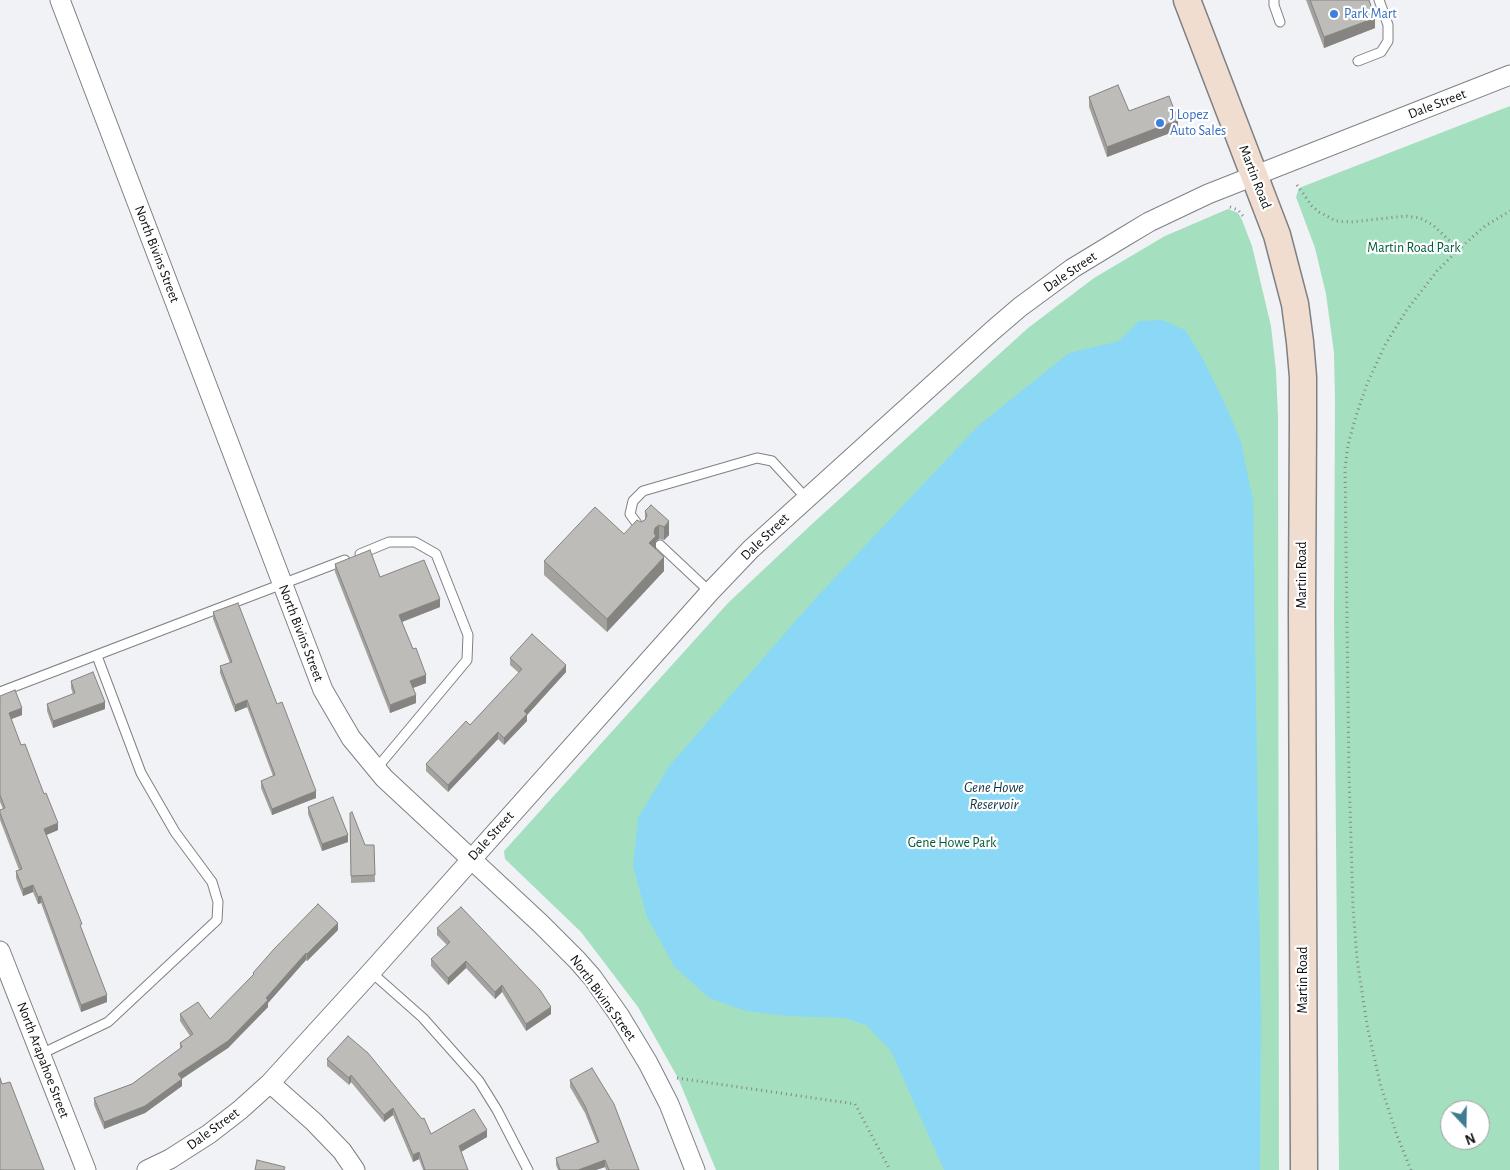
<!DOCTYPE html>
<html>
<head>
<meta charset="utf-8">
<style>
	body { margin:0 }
	#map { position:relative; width:1510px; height:1170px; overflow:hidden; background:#f0f2f5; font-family:"Alegreya Sans",sans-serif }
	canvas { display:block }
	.north { position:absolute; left:1440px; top:1100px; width:50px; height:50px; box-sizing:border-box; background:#fff; border:1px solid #9d9e9e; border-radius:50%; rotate:159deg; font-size:14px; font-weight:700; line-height:20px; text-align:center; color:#0b0c0d }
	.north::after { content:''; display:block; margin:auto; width:18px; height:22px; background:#3e7c91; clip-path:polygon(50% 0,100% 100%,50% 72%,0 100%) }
</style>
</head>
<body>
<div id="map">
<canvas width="1510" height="1170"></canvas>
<div class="north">N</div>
</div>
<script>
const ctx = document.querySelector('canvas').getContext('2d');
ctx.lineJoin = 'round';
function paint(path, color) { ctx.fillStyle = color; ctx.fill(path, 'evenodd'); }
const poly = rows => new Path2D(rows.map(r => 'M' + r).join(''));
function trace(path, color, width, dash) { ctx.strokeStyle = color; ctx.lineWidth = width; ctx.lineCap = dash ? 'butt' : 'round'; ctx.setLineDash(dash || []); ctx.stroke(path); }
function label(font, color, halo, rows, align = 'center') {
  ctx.font = font + ' "Alegreya Sans",sans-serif'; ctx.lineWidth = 4.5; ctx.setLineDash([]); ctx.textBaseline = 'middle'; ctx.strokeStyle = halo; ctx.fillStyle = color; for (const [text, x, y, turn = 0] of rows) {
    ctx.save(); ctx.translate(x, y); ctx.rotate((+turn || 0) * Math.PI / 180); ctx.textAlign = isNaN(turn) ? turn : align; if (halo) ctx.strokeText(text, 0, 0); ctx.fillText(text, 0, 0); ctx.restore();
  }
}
const green = poly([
	[1510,106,1510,1170,1339,1170,1334,619,1335,399,1334,353,1326,294,1315,248,1296,197,1299,188],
	[1450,1110,1480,1110,1480,1140,1450,1140],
	[1228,209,1238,213,1242,220,1252,246,1271,326,1276,371,1278,416,1279,1170,716,1170,678,1078,638,1007,581,932,505,859,504,851,728,603,812,524,1028,328,1094,278,1165,236]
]);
const water = poly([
	[1162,320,1185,330,1203,359,1227,408,1241,442,1253,500,1261,1021,1260,1170,944,1170,891,1051,866,1025,844,1018,787,1016,746,1011,709,998,674,966,647,917,633,866,638,818,670,765,814,600,979,425,1069,353,1119,341,1139,321]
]);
const path = poly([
	[1297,185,1312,206,1319,212,1336,221,1351,222,1406,216,1420,218,1433,225,1458,249],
	[1230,207,1238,210,1243,216],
	[677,1078,855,1104,890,1170],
	[1411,1170,1396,1133,1380,1083,1367,1025,1357,959,1353,908,1349,774,1345,468,1348,445,1356,416,1367,384,1385,345,1406,311,1437,271,1458,250,1485,226,1510,211]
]);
const lane = poly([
	[1274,0,1274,5,1280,22],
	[1358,61,1381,52,1388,41,1388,25,1379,0],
	[641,529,630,514,633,501,643,491,757,458,772,461,806,498],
	[660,545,710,592],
	[360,554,389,542,415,542,436,554,468,635,467,660,376,769],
	[0,692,345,560],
	[371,972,423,1018,479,1081,497,1110,528,1170],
	[41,1054,108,1022,217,920,218,902,212,882,175,832,141,773,97,656]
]);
const street = poly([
	[60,0,323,690,351,738,384,778,541,924,577,960,592,977,619,1015,648,1063,669,1104,695,1170],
	[0,951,86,1170],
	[270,1083,314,1122,342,1151,355,1170],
	[147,1170,170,1159,209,1134,240,1110,270,1083,371,972,710,592,751,549,992,331,1020,307,1073,268,1124,237,1149,222,1208,194,1510,75]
]);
const secondary = poly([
	[1187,0,1277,235,1295,304,1300,342,1303,377,1303,421,1302,610,1304,1170]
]);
const wall = poly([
	[1306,0,1369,0,1375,28,1324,48],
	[1089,97,1129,111,1178,130,1107,157,1089,107],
	[651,505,669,535,664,540,659,539,656,541,656,549,664,571,607,632,544,575,544,561,624,534,645,520,645,511],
	[335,564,380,577,440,607,402,622,426,683,413,688,416,703,390,713,335,572],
	[213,612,277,704,316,798,272,815,261,788,261,781,273,776,247,707,235,712,220,673,220,666,230,663,213,619],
	[510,658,566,672,527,715,527,721,504,745,498,739,448,792,426,771,426,764,470,725,519,673,510,665],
	[71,681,105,709,53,728,47,711,47,704,73,694,71,688],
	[0,696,22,715,11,719,21,745,58,830,46,835,82,930,107,1002,81,1012,41,903,38,904,33,892,23,896,16,878,16,871,19,870,0,820,0,810,3,809,0,802],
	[308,807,348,842,322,851,308,814],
	[350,813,365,845,374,845,375,882,351,883],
	[437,928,551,1014,526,1031,502,992,495,999,466,968,448,985,431,966,431,959,447,945,437,935],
	[338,930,307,961,306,960,268,1003,268,1007,228,1048,182,1079,182,1086,145,1113,104,1129,94,1105,94,1098,132,1084,180,1049,180,1043,190,1036,180,1021,180,1014,210,1019,253,975,253,973],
	[348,1036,431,1134,487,1137,461,1152,468,1170,423,1170,419,1159,413,1162,393,1115,384,1122,351,1082,349,1085,327,1066,327,1059],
	[570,1080,639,1170,606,1170,605,1167,596,1170,558,1170,556,1165,556,1158,597,1143,585,1113,570,1087]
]);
const shadedWall = poly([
	[1375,18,1375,28,1324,48,1324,37],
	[1178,120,1178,130,1107,157,1107,147],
	[669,521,669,535,664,540,664,527],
	[659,525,659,539,656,541,656,550,649,543,654,533,655,528],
	[664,557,664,571,607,632,607,619],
	[440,599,440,607,399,623,399,615],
	[566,665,566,672,527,715,527,721,504,745,504,738,524,711],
	[426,675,426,683,410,689,410,681],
	[416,695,416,703,390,713,390,705],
	[247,700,247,707,235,712,235,705],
	[105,702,105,709,53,728,53,721],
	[22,708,22,715,9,720,9,713],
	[498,732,498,739,448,792,448,785],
	[316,791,316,798,272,815,272,809],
	[58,823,58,830,44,836,44,829],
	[348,835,348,842,322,851,322,844],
	[33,885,33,892,23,896,23,889],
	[41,896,41,903,38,904,38,897],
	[338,923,338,930,307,961,307,954],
	[306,953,306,960,268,1003,268,1007,228,1048,178,1081,178,1074,266,998],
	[466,961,466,968,448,985,448,978],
	[502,985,502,992,495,999,495,992],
	[107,995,107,1002,81,1012,81,1005],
	[551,1007,551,1014,526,1031,526,1024],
	[351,1075,351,1082,349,1085,349,1078],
	[182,1079,182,1086,145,1113,104,1129,104,1122],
	[393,1108,393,1115,384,1122,384,1115],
	[487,1130,487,1137,459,1153,459,1146],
	[419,1152,419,1159,413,1162,413,1155],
	[605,1160,605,1167,596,1170,578,1170]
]);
const building = poly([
	[1310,0,1369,0,1375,18,1324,37,1310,0],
	[1118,85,1129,111,1169,96,1178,120,1107,147,1089,97,1118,85],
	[651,505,669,521,664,527,659,525,655,528,654,533,656,536,649,543,664,557,607,619,544,561,595,507,624,534,637,520,641,522,645,520,647,515,645,511,651,505],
	[370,550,380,577,424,560,440,599,399,615,413,649,416,648,426,675,410,681,416,695,390,705,335,564,370,550],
	[238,603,277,704,282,702,316,791,272,809,261,781,275,775,247,700,235,705,220,666,232,662,213,612,238,603],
	[532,634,566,665,524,711,527,714,504,738,498,732,448,785,426,764,466,721,470,725,522,669,510,658,532,634],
	[93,672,105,702,53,721,47,704,75,693,71,681,93,672],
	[15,690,22,708,9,713,21,745,25,744,44,794,46,793,58,823,44,829,82,924,80,925,107,995,81,1005,41,896,38,897,33,885,23,889,16,871,22,869,0,813,0,810,5,808,0,795,0,696,15,690],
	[333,797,348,835,322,844,308,807,333,797],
	[352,812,365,845,374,845,375,875,351,876,350,813,352,812],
	[318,904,338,923,307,954,306,953,266,998,268,1000,228,1041,178,1074,182,1079,145,1106,104,1122,94,1098,132,1084,182,1047,180,1043,193,1034,180,1014,198,1002,210,1019,254,974,253,973,274,949,318,904],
	[461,907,540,990,551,1007,526,1024,502,985,495,992,466,961,448,978,431,959,450,942,437,928,461,907],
	[348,1036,368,1053,422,1119,424,1118,431,1134,474,1109,487,1130,459,1146,468,1170,425,1170,419,1152,413,1155,393,1108,384,1115,351,1075,349,1078,327,1059,348,1036],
	[592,1068,614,1104,639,1170,609,1170,605,1160,578,1170,560,1170,556,1158,599,1142,585,1106,570,1080,592,1068],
	[0,1078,2,1084,10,1082,44,1170,0,1170,0,1078],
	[257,1160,285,1167,284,1170,255,1170,257,1160]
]);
const markers = [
	[1334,14,5,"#3f7fe0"],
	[1160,123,5,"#3f7fe0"]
];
const shopNames = [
	["Park Mart",1344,14],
	["J Lopez",1170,115],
	["Auto Sales",1170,131]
];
const streetNames = [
	["Dale Street",1437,104,-21],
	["Martin Road",1255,177,69],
	["North Bivins Street",157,254,69],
	["Dale Street",1070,272,-34],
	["Dale Street",765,537,-44],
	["Martin Road",1302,575,-90],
	["North Bivins Street",301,633,69],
	["Dale Street",491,836,-48],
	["Martin Road",1303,980,-90],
	["North Bivins Street",603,998,54],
	["North Arapahoe Street",43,1060,69],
	["Dale Street",213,1129,-36]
];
const parkNames = [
	["Martin Road Park",1414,248],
	["Gene Howe Park",952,843]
];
const waterNames = [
	["Gene Howe",994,787],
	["Reservoir",994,804]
];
paint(green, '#a4e0bf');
paint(water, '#8bd8f6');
trace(lane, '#7e8083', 11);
trace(street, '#7e8083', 21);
trace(secondary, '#7e8083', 29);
trace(path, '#838486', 3, [1, 4]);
trace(lane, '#fff', 9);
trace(street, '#fff', 19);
trace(secondary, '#f1ddd0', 26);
paint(wall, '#a3a29e');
paint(shadedWall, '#858481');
paint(building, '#bebcb8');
trace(building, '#858481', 1);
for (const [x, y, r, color] of markers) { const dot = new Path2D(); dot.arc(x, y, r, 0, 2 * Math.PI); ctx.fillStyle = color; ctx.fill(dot); trace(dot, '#fff', 2); }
label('14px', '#366cbe', '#fff', shopNames, 'left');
label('14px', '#0b0c0d', '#fff', streetNames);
label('14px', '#005938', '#fff', parkNames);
label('italic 15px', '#0e3340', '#fff', waterNames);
</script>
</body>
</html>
